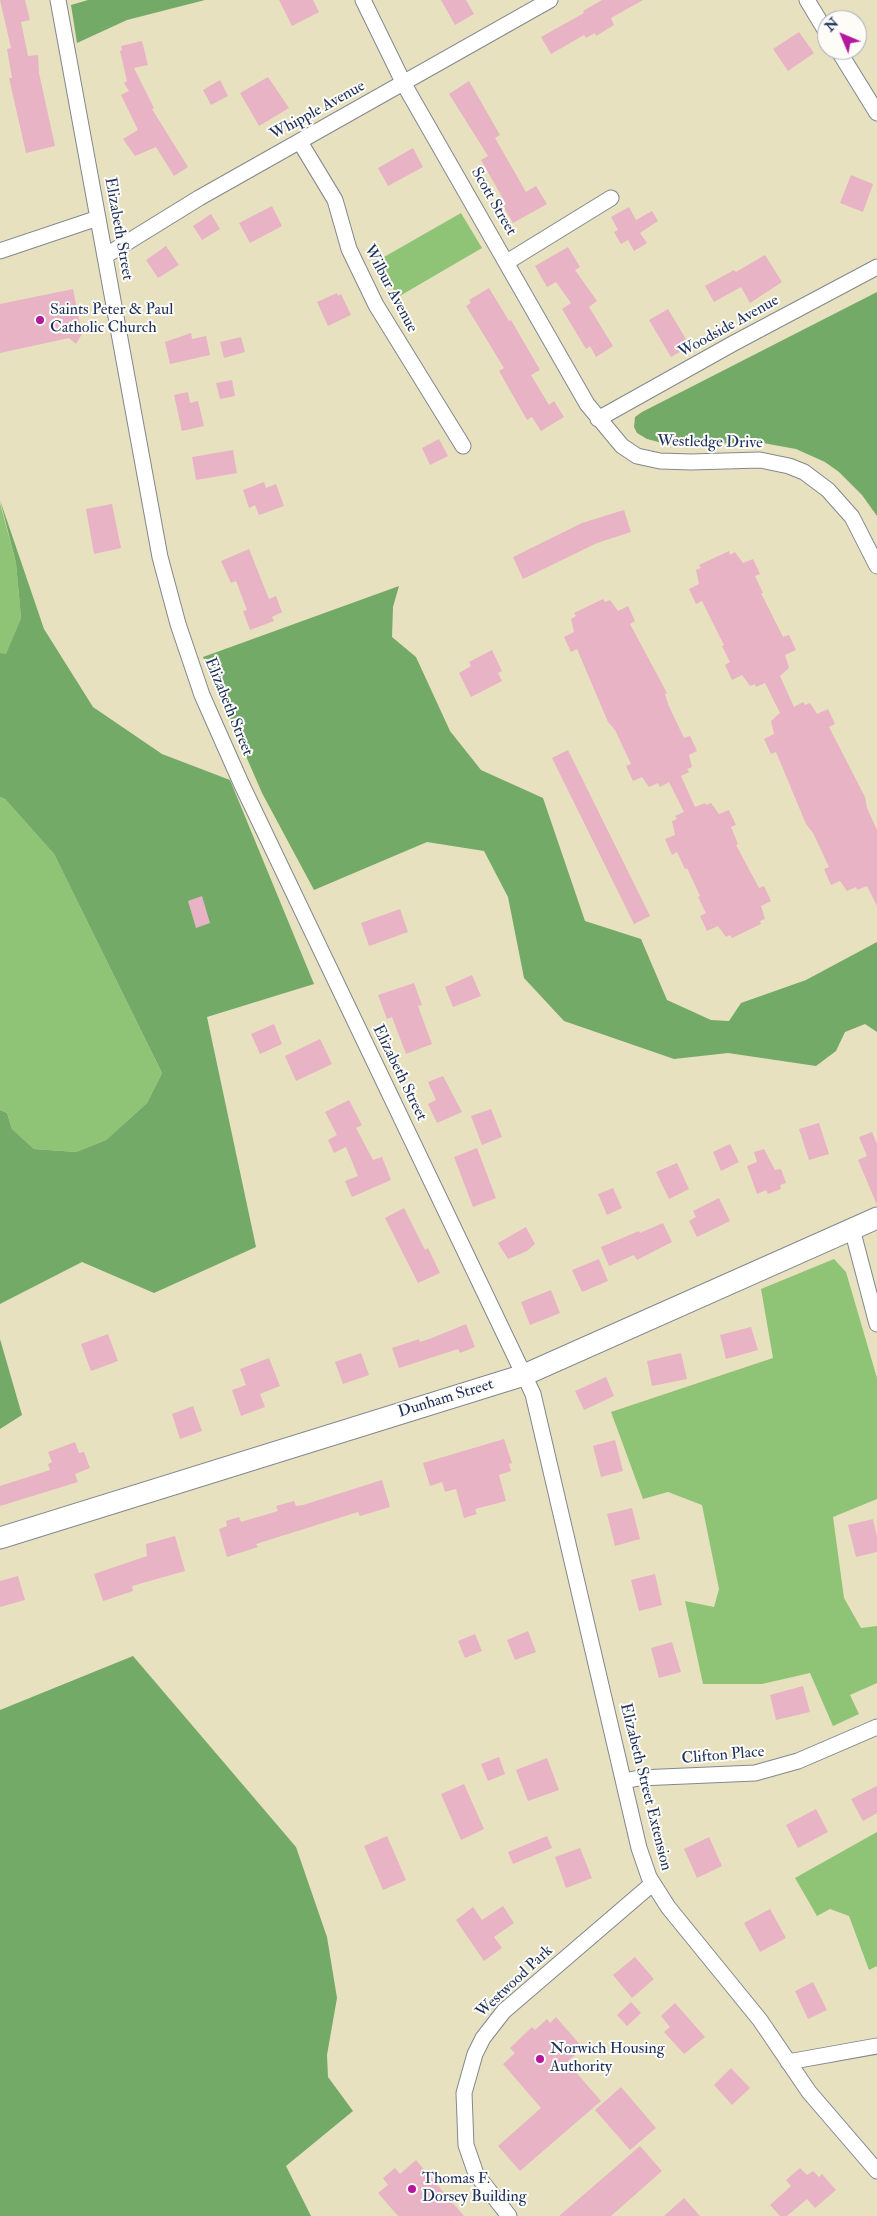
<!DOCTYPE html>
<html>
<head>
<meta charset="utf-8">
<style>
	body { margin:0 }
	#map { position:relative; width:877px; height:2216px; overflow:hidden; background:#e8e1bf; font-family:"IM FELL Double Pica",serif }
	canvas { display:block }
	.north { position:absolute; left:817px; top:10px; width:50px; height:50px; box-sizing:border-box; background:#fdfcf7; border:1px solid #a3aaba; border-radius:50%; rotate:315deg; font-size:14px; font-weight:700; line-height:20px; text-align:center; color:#1b2f5e }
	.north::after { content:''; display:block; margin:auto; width:18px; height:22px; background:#b5179e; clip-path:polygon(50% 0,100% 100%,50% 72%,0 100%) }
</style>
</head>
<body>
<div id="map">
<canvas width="877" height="2216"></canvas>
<div class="north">N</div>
</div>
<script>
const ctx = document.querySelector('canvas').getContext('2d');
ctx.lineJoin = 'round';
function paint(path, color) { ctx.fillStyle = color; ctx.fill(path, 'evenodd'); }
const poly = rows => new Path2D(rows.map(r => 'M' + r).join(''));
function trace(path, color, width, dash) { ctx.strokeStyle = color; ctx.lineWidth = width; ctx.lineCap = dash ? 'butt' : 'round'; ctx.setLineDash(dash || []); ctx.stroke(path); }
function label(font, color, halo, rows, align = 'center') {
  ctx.font = font + ' "IM FELL Double Pica",serif'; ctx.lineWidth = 4; ctx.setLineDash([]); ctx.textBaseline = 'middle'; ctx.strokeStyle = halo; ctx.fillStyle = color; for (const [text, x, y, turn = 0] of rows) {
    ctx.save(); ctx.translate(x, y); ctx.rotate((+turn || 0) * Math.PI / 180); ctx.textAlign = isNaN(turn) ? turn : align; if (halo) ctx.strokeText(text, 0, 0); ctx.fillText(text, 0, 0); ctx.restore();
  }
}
const green = poly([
	[461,213,482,248,398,297,377,261],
	[0,503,16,563,21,618,6,655,0,653],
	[0,797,5,799,54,854,162,1073,147,1103,106,1140,76,1152,34,1149,12,1129,7,1113,0,1110],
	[834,1259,846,1272,877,1378,877,1499,833,1517,844,1598,861,1628,877,1626,877,1683,850,1695,859,1714,833,1726,810,1673,762,1684,703,1684,685,1601,714,1607,719,1589,702,1505,668,1492,643,1499,611,1412,773,1358,761,1289],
	[877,1832,877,1966,869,1970,849,1916,830,1909,817,1916,795,1878]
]);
const forest = poly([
	[88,0,205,0,127,20,77,43,71,5],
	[877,292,877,516,862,495,839,472,825,462,796,449,763,443,666,444,647,439,637,433,634,427,635,417,642,412],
	[0,500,44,629,93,707,162,754,230,780,314,984,207,1017,256,1247,154,1293,82,1262,0,1304,0,1110,7,1113,12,1129,34,1149,76,1152,106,1140,147,1103,162,1073,54,854,5,799,0,797,0,653,6,654,21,618,16,563],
	[399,586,393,607,392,637,416,657,450,731,481,770,543,798,585,921,641,939,667,1000,711,1020,729,1021,741,1003,806,980,877,942,877,1032,865,1024,845,1032,836,1051,816,1066,728,1053,674,1059,564,1021,524,978,508,897,484,851,427,842,314,890,262,793,203,657],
	[0,1339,22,1415,0,1429],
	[133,1656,296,1847,327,1937,337,1998,327,2055,328,2077,353,2111,286,2166,311,2216,0,2216,0,1710]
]);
const building = poly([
	[0,0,25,0,30,20,21,22,28,56,38,55,39,73,55,146,26,153,9,78,12,78,7,49,11,48],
	[279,0,313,0,319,12,292,26],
	[441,0,466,0,474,14,455,25],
	[602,0,643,0,611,18,614,25,596,36,595,33,586,38,584,35,551,54,541,37,584,13,583,11],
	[799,32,814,53,788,71,773,49],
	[142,41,148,65,134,68,154,108,152,109,188,167,174,176,156,147,135,156,123,139,138,130,121,95,129,91,124,83,127,81,120,51,122,50,121,46],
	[268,77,289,108,259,126,240,93],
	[220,80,228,96,211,105,203,90],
	[469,81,500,135,495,138,526,192,536,186,547,204,513,223,503,206,506,204,481,160,488,156,449,94],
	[413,148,423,167,388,186,378,168],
	[851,175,873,184,863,212,840,203],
	[272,206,282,226,250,243,239,223],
	[629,207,636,220,652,211,658,221,640,233,647,243,634,251,628,240,621,244,614,232,618,230,611,217],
	[211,214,220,229,202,240,193,226],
	[166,246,179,265,158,278,146,260],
	[568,247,580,267,575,270,597,301,589,307,613,346,596,357,590,346,586,349,562,309,571,303,556,282,547,287,535,266],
	[765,255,782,282,750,303,741,287,714,302,705,286,734,270,736,272],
	[489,288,509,321,511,320,540,370,531,375,549,405,554,401,564,417,541,431,532,417,527,420,499,371,504,368,466,306,471,303,469,300],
	[73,289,82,334,76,344,69,338,0,353,0,304],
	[337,293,338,296,341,294,351,315,328,326,317,302],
	[668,309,690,346,671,357,649,320],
	[191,333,192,339,206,336,210,355,170,364,165,342],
	[241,337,245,352,224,358,220,342],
	[232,380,235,396,220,399,216,383],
	[188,392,190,403,198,401,204,426,182,431,174,395],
	[439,439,448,456,430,465,422,448],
	[233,450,237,473,196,480,192,457],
	[264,482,266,488,276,484,284,506,259,515,255,505,249,508,243,490],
	[112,504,121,548,94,554,86,509],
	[624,510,631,532,597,543,523,579,513,557,582,523],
	[249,549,269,599,276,596,282,612,272,617,274,621,250,630,243,611,247,610,236,581,231,583,221,561],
	[729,551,730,555,735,552,743,563,753,559,760,574,755,576,763,593,761,593,783,637,789,635,796,650,785,655,789,668,780,676,794,707,803,702,805,705,810,703,817,714,828,709,835,724,829,727,865,797,867,808,877,830,877,906,867,886,857,890,856,887,847,891,840,881,831,885,824,869,829,867,813,833,806,824,776,752,771,754,764,739,774,734,771,721,780,713,765,683,756,687,755,684,750,686,742,675,732,680,725,665,730,662,722,646,724,645,702,601,696,604,689,589,699,584,696,570,701,568,699,565],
	[603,599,605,602,610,600,618,611,628,606,635,621,630,624,667,693,665,694,668,704,684,738,690,736,697,751,689,755,692,767,687,769,689,772,681,776,695,807,705,803,706,805,711,803,719,814,729,810,736,825,731,827,738,844,736,845,759,888,764,886,771,901,761,906,765,919,760,921,761,924,732,938,730,935,726,937,718,926,707,931,700,916,706,913,698,897,700,896,687,868,685,869,677,852,672,855,665,839,675,835,672,821,677,819,675,816,684,812,669,782,660,787,658,783,649,787,642,777,633,781,626,766,631,764,615,730,608,722,577,649,571,652,564,637,574,632,571,619,576,616,574,613],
	[492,650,502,671,498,673,502,681,471,697,459,673,471,666,469,662],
	[568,750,650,916,634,924,552,758],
	[202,896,210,923,196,928,188,901],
	[400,909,408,932,369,946,361,923],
	[472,975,481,996,453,1007,445,987],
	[414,983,422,1005,418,1006,432,1044,406,1054,392,1017,387,1019,378,995],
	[274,1024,282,1044,260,1054,251,1034],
	[320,1039,332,1064,296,1081,285,1056],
	[443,1076,462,1112,437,1123,428,1104,436,1100,428,1082],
	[349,1100,362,1125,356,1128,373,1160,382,1157,391,1180,352,1197,345,1181,358,1176,346,1147,334,1153,328,1140,337,1135,325,1112],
	[491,1109,502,1137,482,1145,471,1116],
	[819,1123,829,1154,809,1160,799,1129],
	[872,1132,877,1144,877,1205,858,1160,867,1156,859,1137],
	[730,1144,739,1162,721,1171,713,1152],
	[477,1148,496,1198,473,1207,454,1157],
	[764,1149,775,1170,781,1169,786,1183,780,1185,781,1189,768,1194,766,1190,757,1194,747,1166,757,1162,754,1152],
	[677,1163,689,1189,669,1199,656,1172],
	[613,1188,622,1208,607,1215,598,1194],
	[719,1198,730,1221,697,1237,689,1221,696,1217,693,1211],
	[404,1208,425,1250,428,1248,440,1273,418,1283,385,1218],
	[663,1223,672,1242,637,1260,634,1255,609,1266,601,1247,639,1231,640,1233],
	[526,1227,535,1244,527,1251,508,1259,498,1243],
	[599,1259,608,1281,582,1292,572,1270],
	[551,1290,560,1313,530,1325,521,1302],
	[466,1324,475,1347,460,1353,458,1349,399,1368,392,1348,419,1339,420,1342,432,1338],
	[751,1327,758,1350,726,1359,720,1335],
	[108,1334,118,1361,91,1371,81,1344],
	[361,1353,369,1375,343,1384,335,1362],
	[681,1353,687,1379,652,1386,647,1361],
	[269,1358,280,1386,260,1394,265,1407,241,1416,232,1390,246,1385,240,1369],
	[606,1377,614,1396,584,1410,575,1391],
	[193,1406,202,1431,180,1439,172,1414],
	[504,1439,512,1463,509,1464,511,1471,499,1475,506,1501,475,1509,477,1514,464,1518,456,1489,445,1492,442,1482,430,1486,423,1463],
	[615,1440,623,1471,601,1477,593,1446],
	[75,1442,79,1453,84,1452,90,1468,75,1474,78,1482,0,1506,0,1486,50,1470,48,1464,52,1462,48,1452],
	[382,1480,390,1507,360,1516,358,1512,256,1544,258,1547,227,1557,219,1529,227,1526,226,1521,239,1517,241,1522,278,1511,276,1506,294,1501,296,1506,303,1505],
	[632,1508,640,1539,615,1546,607,1514],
	[873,1519,877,1537,877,1552,856,1557,848,1525],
	[175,1536,185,1571,132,1586,133,1591,103,1601,94,1574,147,1556,146,1544],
	[655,1574,662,1605,639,1611,631,1580],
	[18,1576,25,1600,0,1607,0,1581],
	[528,1631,536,1652,515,1660,507,1640],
	[475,1634,482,1651,465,1658,458,1641],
	[672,1642,681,1672,659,1678,651,1648],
	[803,1686,810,1712,776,1720,770,1695],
	[499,1757,505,1774,488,1781,481,1764],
	[547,1758,559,1790,528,1801,516,1770],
	[464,1784,484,1829,461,1840,441,1794],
	[877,1786,877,1813,863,1821,851,1799],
	[816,1809,828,1832,798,1848,786,1825],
	[387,1836,406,1880,383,1890,364,1846],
	[547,1836,552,1848,513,1864,508,1852],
	[709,1837,722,1866,697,1878,684,1849],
	[580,1848,592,1878,566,1888,555,1857],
	[503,1906,514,1923,494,1937,502,1948,484,1961,456,1920,473,1907,482,1920],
	[770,1909,786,1938,760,1952,744,1923],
	[635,1957,654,1979,632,1998,613,1975],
	[813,1982,827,2010,808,2019,795,1991],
	[631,2002,641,2013,627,2026,617,2015],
	[675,2003,705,2037,684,2054,664,2032,670,2027,661,2016],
	[556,2017,583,2048,567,2062,601,2101,520,2171,498,2146,541,2108,503,2064,515,2053,510,2048,532,2027,535,2030,547,2019,550,2023],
	[731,2068,750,2088,732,2105,714,2085],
	[621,2087,656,2128,630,2150,595,2110],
	[640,2146,662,2171,611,2216,559,2216],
	[416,2160,464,2216,398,2216,378,2193,388,2185,383,2178,395,2168,400,2174],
	[800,2168,807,2175,813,2171,819,2177,822,2174,836,2190,815,2208,807,2199,787,2216,780,2216,770,2205,791,2186,786,2180],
	[684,2198,700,2216,664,2216]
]);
const street = poly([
	[58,0,160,557,178,624,202,695,241,783,533,1394,639,1848,649,1877,668,1907,760,2020,809,2092,877,2171],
	[363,0,405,86,587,404,622,446,637,456,660,461,691,462,760,460,789,466,804,472,828,490,852,517,877,566],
	[807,0,827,33],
	[838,50,877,113],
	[300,142,335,200,349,249,376,305,463,446],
	[0,251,98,218],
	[105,256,199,198,550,0],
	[507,262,611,198],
	[598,419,734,343,877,267],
	[852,1229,877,1324],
	[624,1781,639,1778,755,1773,798,1761,877,1727],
	[788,2062,877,2046],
	[509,2216,476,2174,466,2145,464,2093,475,2054,483,2038,504,2011,652,1884]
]);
const secondary = poly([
	[0,1538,524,1375,877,1218]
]);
const markers = [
	[40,320,5,"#b5179e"],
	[540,2059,5,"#b5179e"],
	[412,2189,5,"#b5179e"]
];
const streetNames = [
	["Whipple Avenue",318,111,-29],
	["Scott Street",493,202,60],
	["Elizabeth Street",118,229,80],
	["Wilbur Avenue",390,289,62],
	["Woodside Avenue",729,327,-29],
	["Westledge Drive",710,443,1],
	["Elizabeth Street",228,707,68],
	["Elizabeth Street",399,1073,64],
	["Dunham Street",446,1399,-17],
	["Clifton Place",723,1756,-5],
	["Elizabeth Street Extension",645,1787,76],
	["Westwood Park",515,1982,-43]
];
const poiNames = [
	["Saints Peter & Paul",50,311],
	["Catholic Church",50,329],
	["Norwich Housing",550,2050],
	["Authority",550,2068],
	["Thomas F.",422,2180],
	["Dorsey Building",422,2198]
];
paint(green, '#8fc476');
paint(forest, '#73aa67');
paint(building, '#e7b3c5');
trace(street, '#82888e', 17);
trace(secondary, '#82888e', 23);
trace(street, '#fff', 15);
trace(secondary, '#fff', 21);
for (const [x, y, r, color] of markers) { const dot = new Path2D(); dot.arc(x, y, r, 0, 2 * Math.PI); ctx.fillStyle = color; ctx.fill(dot); trace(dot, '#fdfcf7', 2); }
label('16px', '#1b2f5e', '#fdfcf7', streetNames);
label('16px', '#1b2f5e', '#fdfcf7', poiNames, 'left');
</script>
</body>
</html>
